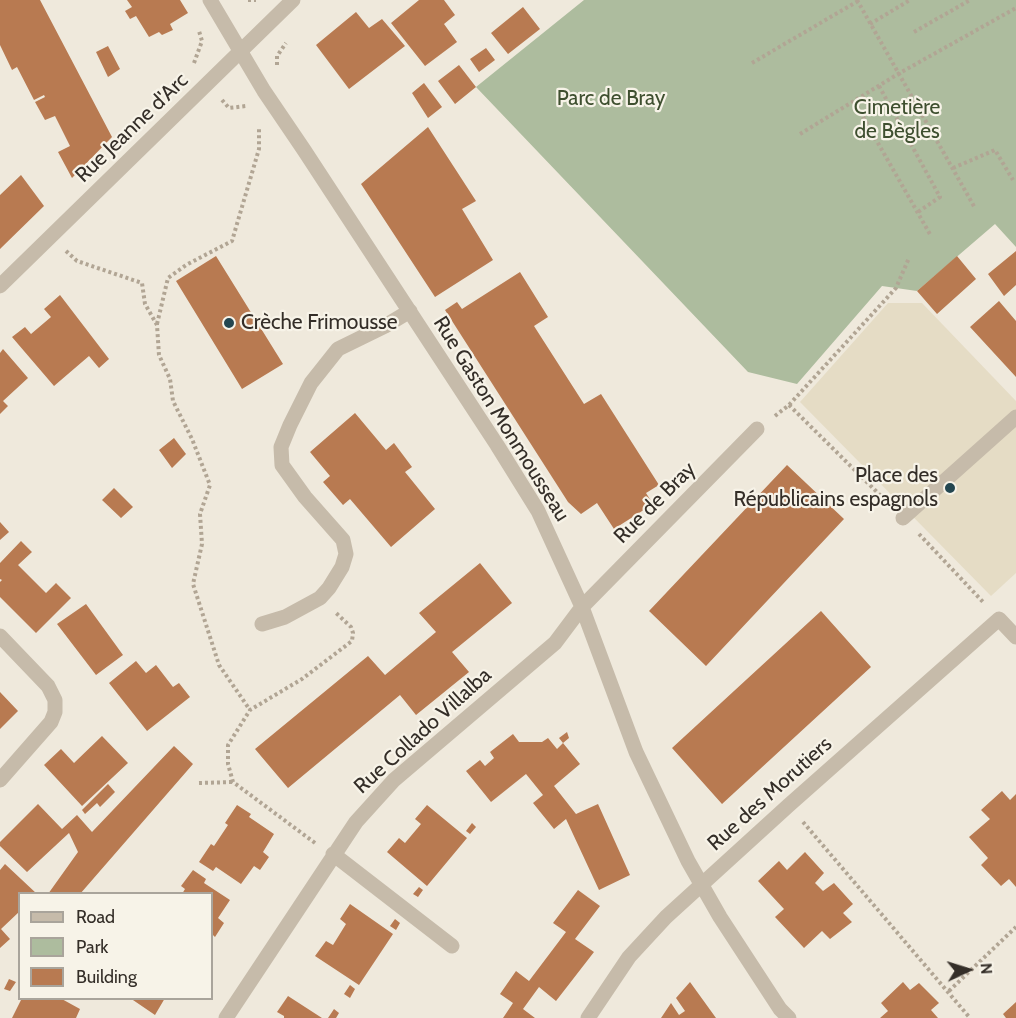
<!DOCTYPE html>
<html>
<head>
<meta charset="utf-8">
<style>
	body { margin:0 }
	#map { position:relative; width:1016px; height:1018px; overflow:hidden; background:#efe9dc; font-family:Cabin,sans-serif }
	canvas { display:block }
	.legend { position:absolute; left:18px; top:892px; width:195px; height:108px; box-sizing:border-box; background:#f7f3e8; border:2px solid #a9a49b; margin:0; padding:8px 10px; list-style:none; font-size:18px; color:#342e28 }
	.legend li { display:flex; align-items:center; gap:12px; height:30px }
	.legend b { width:30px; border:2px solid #a9a49b }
	.north { position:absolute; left:938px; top:940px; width:60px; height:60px; -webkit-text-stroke:4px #f7f3e8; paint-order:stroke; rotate:86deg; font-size:16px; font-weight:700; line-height:24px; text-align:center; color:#342e28 }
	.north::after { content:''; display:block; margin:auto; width:21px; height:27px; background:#342e28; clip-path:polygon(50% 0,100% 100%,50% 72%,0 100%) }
</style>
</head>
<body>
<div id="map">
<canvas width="1016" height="1018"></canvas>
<ul class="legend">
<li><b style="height:8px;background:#c6bbaa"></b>Road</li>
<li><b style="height:16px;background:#adbc9e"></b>Park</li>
<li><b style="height:16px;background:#b87a51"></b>Building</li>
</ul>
<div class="north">N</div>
</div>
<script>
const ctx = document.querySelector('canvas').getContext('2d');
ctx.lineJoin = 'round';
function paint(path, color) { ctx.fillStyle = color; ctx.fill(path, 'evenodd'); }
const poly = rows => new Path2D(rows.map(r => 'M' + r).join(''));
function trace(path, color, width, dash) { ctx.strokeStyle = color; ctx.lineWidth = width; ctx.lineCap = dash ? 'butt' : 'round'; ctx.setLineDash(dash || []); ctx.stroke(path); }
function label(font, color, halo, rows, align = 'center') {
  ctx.font = font + ' Cabin,sans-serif'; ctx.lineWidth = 4.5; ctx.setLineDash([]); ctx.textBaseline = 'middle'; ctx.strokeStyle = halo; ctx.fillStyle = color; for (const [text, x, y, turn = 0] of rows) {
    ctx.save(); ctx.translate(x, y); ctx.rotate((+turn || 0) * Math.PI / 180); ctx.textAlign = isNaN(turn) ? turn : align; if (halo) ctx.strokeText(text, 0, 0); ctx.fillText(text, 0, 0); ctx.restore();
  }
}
const green = poly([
	[584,0,1016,0,1016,247,995,224,917,291,882,286,797,384,748,372,476,87]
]);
const plaza = poly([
	[888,303,922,303,1016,401,1016,573,991,596,800,402]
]);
const building = poly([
	[0,0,40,0,112,137,72,178,58,152,70,146,55,116,45,120,35,102,45,97,44,95,34,100,17,67,12,70,0,45],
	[127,0,180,0,188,13,170,24,173,30,162,35,159,32,149,37,136,16,130,19,125,11,132,7],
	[419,0,444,0,455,15,444,24,457,42,425,66,391,23],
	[523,7,540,29,508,54,491,33],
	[356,12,369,28,382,19,405,46,349,89,316,45],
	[108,46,120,69,108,77,96,52],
	[486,48,495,60,479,72,470,59],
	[459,65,476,87,455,104,438,81],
	[424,83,442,107,428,118,412,93],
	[428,127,476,201,462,209,493,260,435,297,361,184],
	[21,175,44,206,0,249,0,195],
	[1016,251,1016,285,1004,296,988,274],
	[216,256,283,364,242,389,176,281],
	[957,256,976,279,937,314,917,291],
	[520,272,548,317,534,326,584,404,601,394,659,485,646,493,653,504,614,529,597,503,581,514,568,502,445,310,457,302,462,309],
	[60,295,109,359,99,368,89,356,54,386,12,337,25,327,31,334,51,317,44,309],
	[999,301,1016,321,1016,377,970,327],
	[3,349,28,378,3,401,8,406,0,414,0,353],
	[355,413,386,450,394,443,412,467,405,472,435,509,391,547,350,499,343,505,323,482,330,476,310,452],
	[174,438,186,454,172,468,159,450],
	[787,465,844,519,706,666,649,611],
	[114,488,133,507,121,518,102,500],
	[0,522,9,532,0,540],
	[21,541,32,552,18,565,46,593,56,583,71,598,36,633,0,597,0,582,2,580,0,579,0,563],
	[480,563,512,603,452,652,469,672,416,715,400,695,288,788,255,749,368,656,385,675,436,632,419,613],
	[86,604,123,655,96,675,57,624],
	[821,611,871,667,722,804,672,748],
	[136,661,146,673,156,665,173,687,179,683,190,697,147,731,109,683],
	[0,692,18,711,0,729],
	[567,732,569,738,563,743,559,738],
	[513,734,519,742,542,742,548,738,557,749,563,743,580,764,554,786,576,814,598,804,630,875,599,890,566,819,554,829,533,803,543,795,526,774,491,802,466,771,480,760,485,766,494,758,490,752],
	[102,736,128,763,82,806,44,765,61,749,74,763],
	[174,746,193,764,80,894,48,894,78,852,69,833,27,872,0,846,0,842,38,804,62,829,77,815,92,832],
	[108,784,115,792,100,807,97,803,85,814,82,810],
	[1002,791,1010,800,1016,794,1016,887,1009,879,1001,886,981,865,988,858,969,837,990,819,981,810],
	[237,805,251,814,249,817,274,834,263,852,269,857,260,870,254,866,241,884,216,867,213,871,199,862,211,844,214,846,228,825,225,823],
	[427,805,467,838,427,886,387,852,399,838,405,843,421,824,415,819],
	[472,823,476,827,470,834,466,831],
	[805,852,824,873,815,883,823,891,834,883,853,904,843,913,852,922,830,939,822,931,804,948,775,917,784,909,758,881,779,861,787,870],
	[5,864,37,894,20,894,20,911,1,929,10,939,0,948,0,870],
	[193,870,206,879,204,883,230,900,218,918,224,923,215,937,212,934,212,894,182,894,185,889,181,886],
	[419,887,423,890,418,897,413,894],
	[578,890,600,906,575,939,594,952,556,1001,539,987,523,1009,535,1018,503,1018,513,1003,500,994,516,971,529,981,566,932,553,923],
	[350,904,393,934,359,985,315,956,326,941,333,945,346,924,340,919],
	[395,919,400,923,396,930,390,926],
	[9,979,16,982,10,991,4,989],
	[690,982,716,1018,661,1018,671,1003,679,1015,685,1011,676,998],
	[903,982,910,990,919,983,939,1003,931,1010,938,1018,880,1018,888,1011,881,1003],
	[350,985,355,989,350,998,344,994],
	[288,996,322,1018,284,1018,284,1016,277,1012],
	[22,998,60,998,80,1009,76,1018,12,1018],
	[130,998,165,998,155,1015],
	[1016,1002,1016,1018,1006,1018,1003,1014],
	[334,1009,339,1013,336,1018,328,1018]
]);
const path = poly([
	[248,0,256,0],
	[857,0,975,208],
	[870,24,910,0],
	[914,32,970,0],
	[194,63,202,41,199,31],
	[752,63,858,1],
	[277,65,277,56,286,43],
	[879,86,940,197,918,212],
	[222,100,229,108,246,106],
	[854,101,931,236],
	[800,134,898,74,1016,8],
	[953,168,995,150,1013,180],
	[66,251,77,261,142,283,145,304,157,325,159,355,170,379,173,401,192,439,210,485,200,514,202,544,193,584,219,665,250,710],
	[157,324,168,278,186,265,232,241,259,149,259,127],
	[789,405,888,503],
	[775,416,789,405,896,288,909,258],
	[919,534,984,603],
	[199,783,233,782],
	[803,822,970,1018],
	[315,843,233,782,228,764,228,745,250,710,302,679,352,641,353,633,351,627,335,612],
	[949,991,1016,927]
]);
const minor = poly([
	[210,0,264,91,304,150,497,445,538,511,582,607,636,752,688,861,720,917,780,1009,789,1018],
	[0,286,293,0],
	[903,518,1016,417],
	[262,624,285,617,320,598,329,588,342,567,346,554,343,540,305,497,282,465,281,447,290,425,311,383,338,349,385,326,410,311],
	[0,636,48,686,55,700,55,712,51,722,0,780],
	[333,854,452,946],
	[226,1018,356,822,394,780,555,643,582,607,757,429],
	[588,1018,629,957,666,917,789,805,999,619,1016,637]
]);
const markers = [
	[229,323,6,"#234650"],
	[950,488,6,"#234650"]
];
const parkNames = [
	["Parc de Bray",611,99],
	["Cimetière",897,108],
	["de Bègles",897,132]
];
const streetNames = [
	["Rue Jeanne d'Arc",132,128,-44],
	["Rue Gaston Monmousseau",501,419,58],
	["Rue de Bray",655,503,-45],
	["Rue Collado Villalba",423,731,-42],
	["Rue des Morutiers",770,794,-42]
];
const poiNames = [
	["Crèche Frimousse",241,323],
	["Place des",938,476,"right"],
	["Républicains espagnols",938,500,"right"]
];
paint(green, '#adbc9e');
paint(plaza, '#e5dcc5');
paint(building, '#b87a51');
trace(path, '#b1a594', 4, [3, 3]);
trace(minor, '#c6bbaa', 15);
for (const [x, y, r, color] of markers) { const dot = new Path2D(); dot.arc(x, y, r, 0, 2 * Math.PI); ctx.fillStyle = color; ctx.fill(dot); trace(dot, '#f7f3e8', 2); }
label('21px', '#3e4f2f', '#f7f3e8', parkNames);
label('21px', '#342e28', '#f7f3e8', streetNames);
label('21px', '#342e28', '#f7f3e8', poiNames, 'left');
</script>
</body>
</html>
